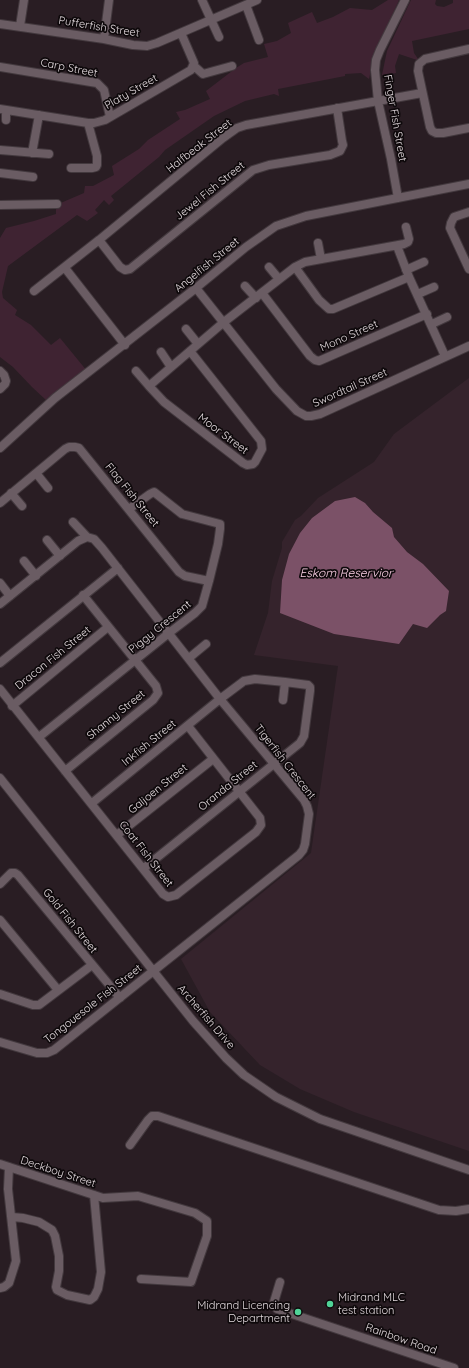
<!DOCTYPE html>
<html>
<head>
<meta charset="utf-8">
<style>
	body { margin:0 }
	canvas { display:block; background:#291d23 }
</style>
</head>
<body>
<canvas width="469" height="1368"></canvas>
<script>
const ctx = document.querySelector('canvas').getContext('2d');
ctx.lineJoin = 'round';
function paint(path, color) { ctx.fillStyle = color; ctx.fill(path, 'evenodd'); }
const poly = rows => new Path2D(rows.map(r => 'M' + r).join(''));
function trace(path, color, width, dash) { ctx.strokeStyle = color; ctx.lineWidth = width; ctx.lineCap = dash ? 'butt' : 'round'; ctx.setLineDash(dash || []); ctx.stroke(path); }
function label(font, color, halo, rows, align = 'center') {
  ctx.font = font + ' Quicksand,sans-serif'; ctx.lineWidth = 3.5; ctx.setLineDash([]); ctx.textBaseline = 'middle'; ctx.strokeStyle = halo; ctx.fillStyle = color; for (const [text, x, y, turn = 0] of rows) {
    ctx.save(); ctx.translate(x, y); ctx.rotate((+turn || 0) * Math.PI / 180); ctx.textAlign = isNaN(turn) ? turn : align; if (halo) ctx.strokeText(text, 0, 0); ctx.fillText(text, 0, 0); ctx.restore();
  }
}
const built = poly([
	[469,378,469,1151,354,1112,300,1089,260,1065,210,1012,181,959,311,853,338,666,254,655,268,613,272,581,282,548,282,542,295,520,301,516,318,498,374,462,394,434]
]);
const green = poly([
	[388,0,399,0,374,56,369,79,361,73,345,74,345,76,278,89,279,96,274,94,245,101,214,116,165,150,159,157,111,196,114,200,109,205,104,200,95,210,98,213,87,221,77,215,8,266,2,292,3,298,17,310,15,315,31,325,51,345,60,338,87,371,46,400,32,387,13,367,0,357,0,238,6,228,34,221,56,214,56,205,84,193,85,186,93,186,114,175,112,166,139,149,148,140,180,119,176,112,185,110,210,99,206,91,236,68,244,63,268,57,264,44,277,41,291,33,288,23,312,12,317,23,333,17,350,8,372,10],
	[411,0,436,0,435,4,437,6,444,7,453,3,453,0,469,0,469,29,412,41,414,53,418,59,417,60,399,54,395,66,396,73,382,75,387,51]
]);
const water = poly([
	[355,497,365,503,373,512,392,528,394,537,407,552,423,564,449,591,446,611,440,615,427,628,413,624,399,644,334,634,280,613,282,580,289,554,300,533,312,518,335,501]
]);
const minor = poly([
	[202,0,219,37],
	[246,5,259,40],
	[0,24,104,39,133,45,147,46,157,43,257,0],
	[20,26,24,0],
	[104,39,109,0],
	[469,49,425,59,419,64,418,71,430,127,432,131,436,133,443,133,469,128],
	[194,66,203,74,232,66],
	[0,67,97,83,104,90,110,117],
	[0,109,88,123,94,123,105,120,191,70,194,63,181,33],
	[6,120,6,111],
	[0,150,49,154],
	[32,153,39,115],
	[71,168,92,168,96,167,97,165,97,156,88,123],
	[0,173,33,177],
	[398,198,391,159,378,101,375,70,376,60,380,50,405,0],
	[0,205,57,204],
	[469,212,454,217,451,223,450,228,469,269],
	[99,240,120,267,125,270,130,269,253,170,269,165,330,155,340,151,343,145,342,141,337,108],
	[318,243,321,259],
	[397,246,409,277,445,356],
	[269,267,279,279],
	[295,267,319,300,329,309,333,309,409,277],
	[65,268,125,345],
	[406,270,424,262],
	[245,286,256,298],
	[196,288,276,389,297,411,306,416,311,416,320,414,469,346],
	[34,291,99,240,223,138,237,128,246,125,422,93],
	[262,293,310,356,315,360,319,361,427,314],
	[418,294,434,287],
	[432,324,447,317],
	[186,329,198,344],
	[190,351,261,441,262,449,255,462,253,464,247,465,243,463,164,402,149,386,224,322,295,267,305,262,404,244,408,242,409,239,406,227],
	[161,352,171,367],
	[0,371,4,375,6,381,5,384,0,389],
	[136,371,149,386],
	[0,448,55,398,196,288,246,247,276,226,306,216,469,184],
	[36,473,48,488],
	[11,493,22,506],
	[0,503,65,449,69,447,75,447,79,448,96,469,179,572,185,576,209,581],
	[73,522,87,537],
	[47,540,60,556],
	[24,561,36,576],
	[0,583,10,596],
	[0,604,78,541,87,537,94,539,102,548,220,699,304,800,307,806,309,814,305,844,303,850,299,855,54,1050,47,1053,37,1053,0,1042],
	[189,658,206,644],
	[0,663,118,568],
	[0,689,163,894,168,897,176,895,256,832,261,825,260,818,188,726],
	[283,700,285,682],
	[12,706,108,627],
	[39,737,169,633,195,613,202,606,209,581,218,544,220,529,220,524,182,514,154,492,150,494,129,509],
	[65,771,153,700,158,693,156,686,83,595],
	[0,778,193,1021,226,1058,244,1075,276,1097,320,1119,469,1170],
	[92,803,220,699,244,681,255,679,285,682,308,685,310,687,310,691,304,736,300,743,144,868],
	[117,835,213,759],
	[0,884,11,873,15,873,18,875,120,998],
	[0,920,58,990],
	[0,994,33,1005,39,1005,92,965],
	[130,1145,148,1120,152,1116,158,1116,439,1210,456,1211,469,1209],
	[0,1164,103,1198,138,1196,195,1213,207,1221,207,1236,191,1282,141,1279],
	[12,1217,23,1218,39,1222,52,1230,55,1236,59,1256,59,1271,56,1287,57,1290,67,1295,90,1300,94,1297,98,1289,101,1272,94,1195],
	[280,1282,274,1302,274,1305,277,1309,454,1368],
	[0,1288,4,1287,9,1283,16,1261,8,1189,9,1167]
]);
const markers = [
	[330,1304,4,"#50d398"],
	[298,1312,4,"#50d398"]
];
const streetNames = [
	["Pufferfish Street",99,27,9],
	["Carp Street",69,68,11],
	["Platy Street",131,92,-30],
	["Finger Fish Street",395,118,80],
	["Halfbeak Street",199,146,-38],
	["Jewel Fish Street",210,191,-39],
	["Angelfish Street",207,265,-39],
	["Mono Street",349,336,-24],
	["Swordtail Street",350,388,-24],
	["Moor Street",223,434,37],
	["Flag Fish Street",132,495,51],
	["Piggy Crescent",160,627,-39],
	["Dracon Fish Street",53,658,-39],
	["Shanny Street",116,715,-39],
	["Inkfish Street",149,743,-39],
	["Tigerfish Crescent",285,762,52],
	["Oranda Street",228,786,-39],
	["Galjoen Street",158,789,-39],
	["Coat Fish Street",146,854,52],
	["Gold Fish Street",70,921,51],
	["Tongouesole Fish Street",93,1004,-38],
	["Archerfish Drive",206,1017,49],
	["Deckboy Street",58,1172,18],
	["Rainbow Road",401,1339,19]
];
const poiNames = [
	["Midrand MLC",338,1298],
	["test station",338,1311],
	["Midrand Licencing",290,1306,"right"],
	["Department",290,1319,"right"]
];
const waterNames = [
	["Eskom Reservior",346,573]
];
paint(built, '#35232c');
paint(green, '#3f2332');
paint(water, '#7b5167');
trace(minor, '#43393e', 10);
trace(minor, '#6a5c63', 8);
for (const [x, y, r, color] of markers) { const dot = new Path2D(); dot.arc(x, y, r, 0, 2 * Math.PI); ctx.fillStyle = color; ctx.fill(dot); trace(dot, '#0e090b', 1.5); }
label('11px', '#e2d9dd', '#0e090b', streetNames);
label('11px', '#e2d9dd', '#0e090b', poiNames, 'left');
label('italic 12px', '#fcd0e6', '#0e090b', waterNames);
</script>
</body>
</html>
